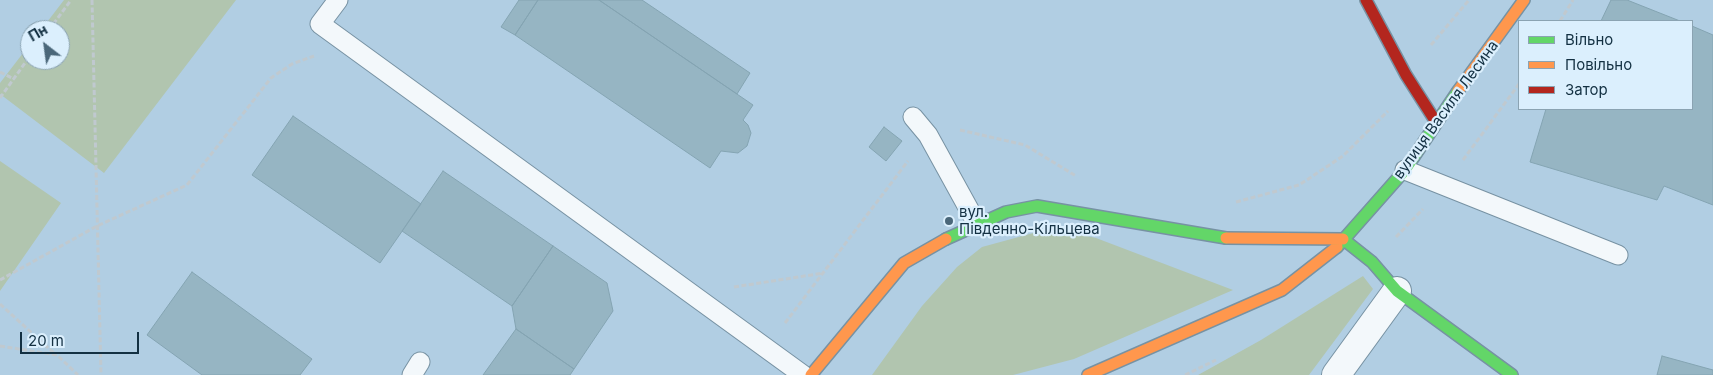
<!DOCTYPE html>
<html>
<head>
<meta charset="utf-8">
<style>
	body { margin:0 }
	#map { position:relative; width:1713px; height:375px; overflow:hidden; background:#b1cee3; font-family:Inter,sans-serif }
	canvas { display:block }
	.legend { position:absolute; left:1518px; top:20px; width:175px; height:90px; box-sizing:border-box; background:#dbeffd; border:1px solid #8ba3b2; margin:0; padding:6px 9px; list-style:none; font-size:15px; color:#133042 }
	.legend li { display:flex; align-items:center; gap:10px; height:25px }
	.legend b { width:25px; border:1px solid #8ba3b2 }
	.north { position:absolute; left:20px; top:20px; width:50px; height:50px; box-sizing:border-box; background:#dbeffd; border:1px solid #8ba3b2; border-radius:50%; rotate:330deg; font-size:14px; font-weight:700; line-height:20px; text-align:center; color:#133042 }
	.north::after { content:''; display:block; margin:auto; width:18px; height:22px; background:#4a677a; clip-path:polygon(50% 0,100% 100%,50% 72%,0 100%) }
	.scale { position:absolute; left:20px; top:332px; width:119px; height:22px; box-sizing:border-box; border:2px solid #133042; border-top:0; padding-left:6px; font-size:15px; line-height:18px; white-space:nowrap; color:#133042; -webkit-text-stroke:4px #dbeffd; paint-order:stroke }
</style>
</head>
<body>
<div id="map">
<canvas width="1713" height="375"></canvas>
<ul class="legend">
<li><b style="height:6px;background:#63d668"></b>Вільно</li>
<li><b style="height:6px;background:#ff974d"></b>Повільно</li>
<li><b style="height:6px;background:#b3261e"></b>Затор</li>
</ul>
<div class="north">Пн</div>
<div class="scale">20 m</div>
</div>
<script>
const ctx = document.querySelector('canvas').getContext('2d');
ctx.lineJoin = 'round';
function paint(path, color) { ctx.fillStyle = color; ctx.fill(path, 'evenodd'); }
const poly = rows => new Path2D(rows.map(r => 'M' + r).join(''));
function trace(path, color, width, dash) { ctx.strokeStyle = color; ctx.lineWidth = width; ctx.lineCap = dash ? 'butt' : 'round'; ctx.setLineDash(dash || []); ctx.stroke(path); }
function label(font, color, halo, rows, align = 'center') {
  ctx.font = font + ' Inter,sans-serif'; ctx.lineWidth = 4.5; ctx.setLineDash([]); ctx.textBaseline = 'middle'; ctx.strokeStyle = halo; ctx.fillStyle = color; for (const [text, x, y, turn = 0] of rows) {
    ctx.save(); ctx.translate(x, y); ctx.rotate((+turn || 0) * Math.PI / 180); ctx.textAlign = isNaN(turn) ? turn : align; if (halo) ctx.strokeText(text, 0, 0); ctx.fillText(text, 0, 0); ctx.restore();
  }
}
const green = poly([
	[64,0,236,0,104,173,0,94,0,83,30,44,30,60,60,60,60,30,41,30],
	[0,161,61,203,0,291],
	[1063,231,1096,238,1233,290,1074,359,1013,375,872,375,922,306,957,267,982,247,1037,232],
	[1363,276,1373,289,1309,375,1198,375,1261,340]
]);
const building = poly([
	[519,0,538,0,515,35,501,27,519,0],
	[538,0,599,0,753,105,743,120,748,125,751,133,747,146,738,153,721,151,710,168,515,35,538,0],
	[599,0,642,0,750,73,737,94,599,0],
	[1611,0,1627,0,1680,21,1601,21,1611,0],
	[1692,26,1713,35,1713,205,1664,186,1657,200,1530,162,1546,109,1692,109,1692,26],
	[293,116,421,204,380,263,252,175,293,116],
	[884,127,902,141,886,161,869,147,884,127],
	[443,171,553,246,512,306,402,231,443,171],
	[553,246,607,283,613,311,574,369,516,329,512,306,553,246],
	[192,272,312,359,300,375,202,375,147,335,192,272],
	[516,329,574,369,570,375,483,375,516,329],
	[1662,356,1713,370,1713,375,1657,375,1662,356]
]);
const path = poly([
	[92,0,101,375],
	[1560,21,1573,0],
	[49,30,71,0],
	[1431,45,1469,0],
	[0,72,14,79],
	[0,98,30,56],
	[960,130,1025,145,1076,176],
	[1463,160,1519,84],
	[1236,202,1299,185,1343,156,1388,111],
	[1396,237,1423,209],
	[0,280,97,226,187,185,271,78,292,64,314,56],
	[734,287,824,273],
	[0,304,56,355],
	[785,323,908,161],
	[0,346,57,355,78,375],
	[1185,375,1216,360]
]);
const lane = poly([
	[338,0,320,24,803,375],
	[913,117,928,135,977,224],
	[1405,170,1618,255],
	[412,375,420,362]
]);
const street = poly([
	[1336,375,1397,291]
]);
const fast = poly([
	[946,239,1006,212,1037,206,1226,238],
	[1343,239,1372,262,1397,291,1512,375],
	[1337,247,1405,170,1458,91]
]);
const slow = poly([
	[1458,91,1524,0],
	[1226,238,1343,239],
	[811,375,904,263,946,239],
	[1088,375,1282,290,1337,247]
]);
const jam = poly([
	[1366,0,1406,75,1436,122]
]);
const markers = [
	[949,221,5,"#4a677a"]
];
const streetNames = [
	["вулиця Василя Лесина",1446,110,-54]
];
const poiNames = [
	["вул.",959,212],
	["Південно-Кільцева",959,229]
];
paint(green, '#b1c5af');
paint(building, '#96b5c3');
trace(building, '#84a4b2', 1);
trace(lane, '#7792a3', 21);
trace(street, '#7792a3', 30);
trace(fast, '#7792a3', 14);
trace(slow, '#7792a3', 14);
trace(jam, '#7792a3', 14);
trace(path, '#c0c9cf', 3, [5, 2.5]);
trace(lane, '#f3f8fb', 19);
trace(street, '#f3f8fb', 28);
trace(fast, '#63d668', 11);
trace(slow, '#ff974d', 11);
trace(jam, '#b3261e', 11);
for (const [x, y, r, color] of markers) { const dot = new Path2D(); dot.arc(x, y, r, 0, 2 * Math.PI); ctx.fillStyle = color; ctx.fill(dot); trace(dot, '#dbeffd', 2); }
label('15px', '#133042', '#dbeffd', streetNames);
label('15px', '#133042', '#dbeffd', poiNames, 'left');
</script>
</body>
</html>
